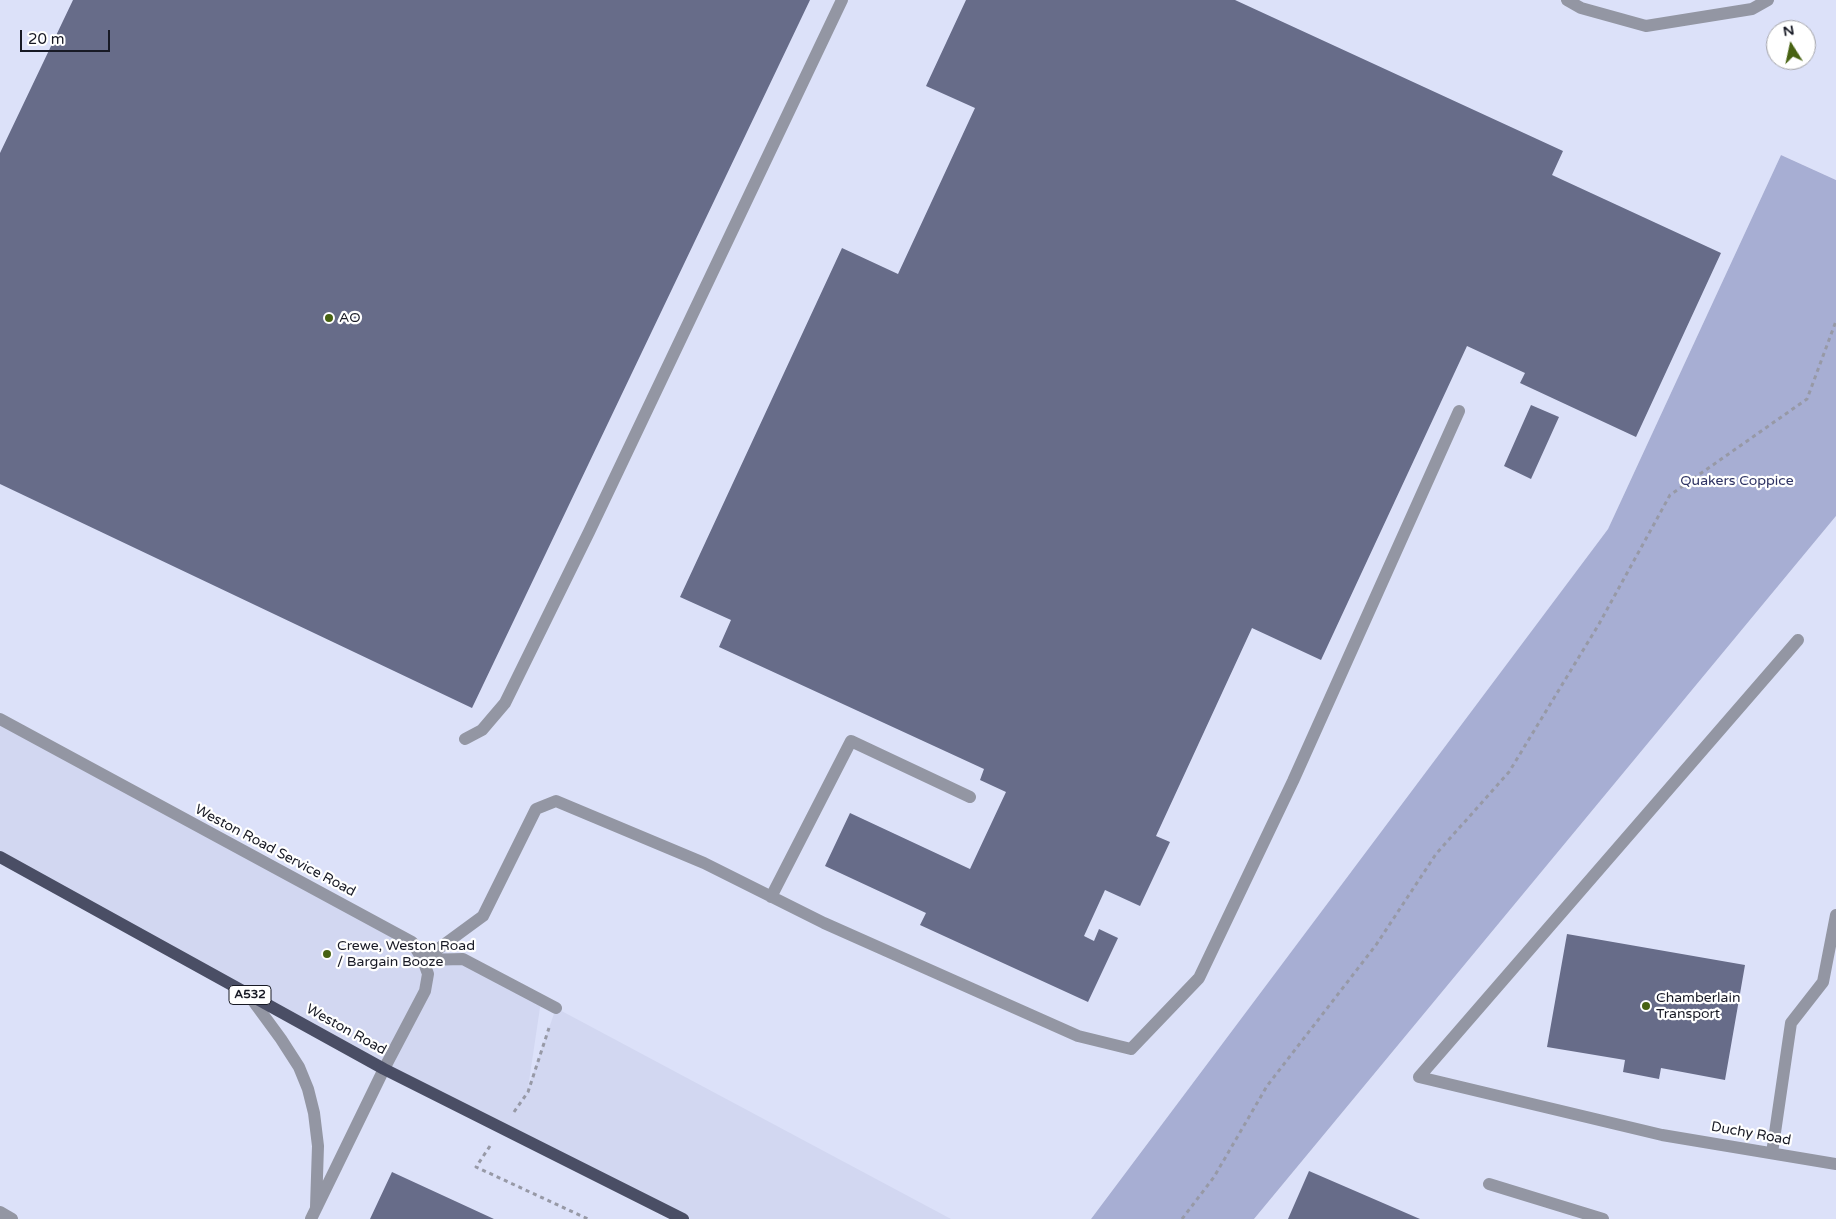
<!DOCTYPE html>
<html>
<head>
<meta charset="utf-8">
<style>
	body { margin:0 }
	#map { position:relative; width:1836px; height:1219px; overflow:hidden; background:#ebedfb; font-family:"Varela Round",sans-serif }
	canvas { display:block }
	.north { position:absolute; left:1766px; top:20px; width:50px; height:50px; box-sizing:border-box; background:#fff; border:1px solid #a3a3a8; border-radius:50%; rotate:350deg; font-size:14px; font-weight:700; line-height:20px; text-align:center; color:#181a25 }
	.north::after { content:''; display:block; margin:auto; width:18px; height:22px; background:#476212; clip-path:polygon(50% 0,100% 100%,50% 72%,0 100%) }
	.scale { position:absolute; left:20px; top:30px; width:90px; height:22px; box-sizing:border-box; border:2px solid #181a25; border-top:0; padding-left:6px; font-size:15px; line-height:18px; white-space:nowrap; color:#181a25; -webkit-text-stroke:4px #fff; paint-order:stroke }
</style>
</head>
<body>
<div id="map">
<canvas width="1836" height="1219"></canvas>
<div class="north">N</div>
<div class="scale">20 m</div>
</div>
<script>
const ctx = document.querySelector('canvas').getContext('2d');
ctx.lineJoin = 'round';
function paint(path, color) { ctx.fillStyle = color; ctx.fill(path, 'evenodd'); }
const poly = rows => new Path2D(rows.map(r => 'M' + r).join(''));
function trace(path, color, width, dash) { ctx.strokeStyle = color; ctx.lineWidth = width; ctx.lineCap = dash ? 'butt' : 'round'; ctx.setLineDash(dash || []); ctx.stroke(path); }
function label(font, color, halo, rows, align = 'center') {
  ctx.font = font + ' "Varela Round",sans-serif'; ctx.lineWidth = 4.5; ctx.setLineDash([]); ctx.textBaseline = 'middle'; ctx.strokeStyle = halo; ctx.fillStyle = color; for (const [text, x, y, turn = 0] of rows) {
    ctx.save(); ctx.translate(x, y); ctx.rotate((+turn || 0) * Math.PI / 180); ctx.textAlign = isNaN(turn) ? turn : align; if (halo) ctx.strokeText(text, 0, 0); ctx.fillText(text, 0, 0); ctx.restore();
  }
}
const built = poly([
	[0,0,1836,0,1836,180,1781,155,1608,529,1091,1219,0,1219],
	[1776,30,1806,30,1806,60,1776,60],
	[1836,516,1836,1219,1254,1219]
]);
const green = poly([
	[0,718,412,942,463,959,541,1001,528,1088,556,1008,951,1219,683,1219,503,1128,0,857]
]);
const forest = poly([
	[1781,155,1836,180,1836,516,1254,1219,1091,1219,1608,529]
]);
const building = poly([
	[73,0,810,0,472,708,0,484,0,153],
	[966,0,1235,0,1563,151,1552,175,1721,253,1636,437,1520,383,1525,373,1467,346,1321,660,1252,628,1156,836,1170,842,1140,906,1105,890,1084,936,1094,941,1099,929,1118,938,1088,1002,920,925,926,913,825,866,850,813,970,869,1006,792,980,780,984,769,719,647,731,620,680,597,842,248,898,274,975,108,926,86],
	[1531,405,1559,417,1531,479,1504,466],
	[1567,934,1745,965,1725,1080,1661,1068,1659,1079,1623,1072,1625,1060,1547,1047],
	[1309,1171,1420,1219,1288,1219],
	[392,1172,494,1219,370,1219]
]);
const path = poly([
	[514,1112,528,1092,549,1028],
	[490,1146,476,1167,588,1219],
	[1182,1219,1214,1177,1267,1086,1376,945,1436,854,1509,772,1599,624,1670,495,1807,399,1836,321]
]);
const service = poly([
	[1567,0,1581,8,1646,26,1752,9,1768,0],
	[1798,640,1419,1077,1662,1135,1836,1164],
	[465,739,482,730,505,703,589,532,842,0],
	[771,897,851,741,970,797],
	[423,960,483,916,536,809,556,801,704,863,824,923,1078,1036,1131,1049,1199,978,1293,781,1459,411],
	[423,960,463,959,556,1008],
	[248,994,281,1039,299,1067,308,1089,314,1113,318,1146,316,1207],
	[1772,1153,1791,1023,1823,982,1836,915],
	[1489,1184,1603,1219],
	[0,1212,12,1219],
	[311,1219,384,1069]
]);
const minor = poly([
	[0,719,412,942,423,960,428,974,425,991,384,1069]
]);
const primary = poly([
	[0,857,384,1069,683,1219]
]);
const markers = [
	[329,318,5,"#476212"],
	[327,954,5,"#476212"],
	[1646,1006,5,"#476212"]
];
const shields = [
	[250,995,42]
];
const shieldNames = [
	["A532",250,995]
];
const poiNames = [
	["AO",339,318],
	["Crewe, Weston Road",337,946],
	["/ Bargain Booze",337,962],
	["Chamberlain",1656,998],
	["Transport",1656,1014]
];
const parkNames = [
	["Quakers Coppice",1737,481]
];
const streetNames = [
	["Weston Road Service Road",275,851,28],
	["Weston Road",346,1030,29],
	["Duchy Road",1751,1134,10]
];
paint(built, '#dce1f9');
paint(green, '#d2d7f1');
paint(forest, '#a7aed3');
paint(building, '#676c89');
trace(path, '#9799a6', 3, [4, 4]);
trace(service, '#9396a3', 12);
trace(minor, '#9396a3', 12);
trace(primary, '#4a4e65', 12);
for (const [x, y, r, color] of markers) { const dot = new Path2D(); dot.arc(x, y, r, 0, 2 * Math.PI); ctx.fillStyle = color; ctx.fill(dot); trace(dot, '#fff', 2); }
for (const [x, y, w] of shields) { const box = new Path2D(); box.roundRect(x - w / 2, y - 9.5, w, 19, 4); ctx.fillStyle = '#fff'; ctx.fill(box); trace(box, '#181a25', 1); }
label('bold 12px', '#181a25', null, shieldNames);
label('14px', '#181a25', '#fff', poiNames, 'left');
label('14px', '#2e3363', '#fff', parkNames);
label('14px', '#181a25', '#fff', streetNames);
</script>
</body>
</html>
